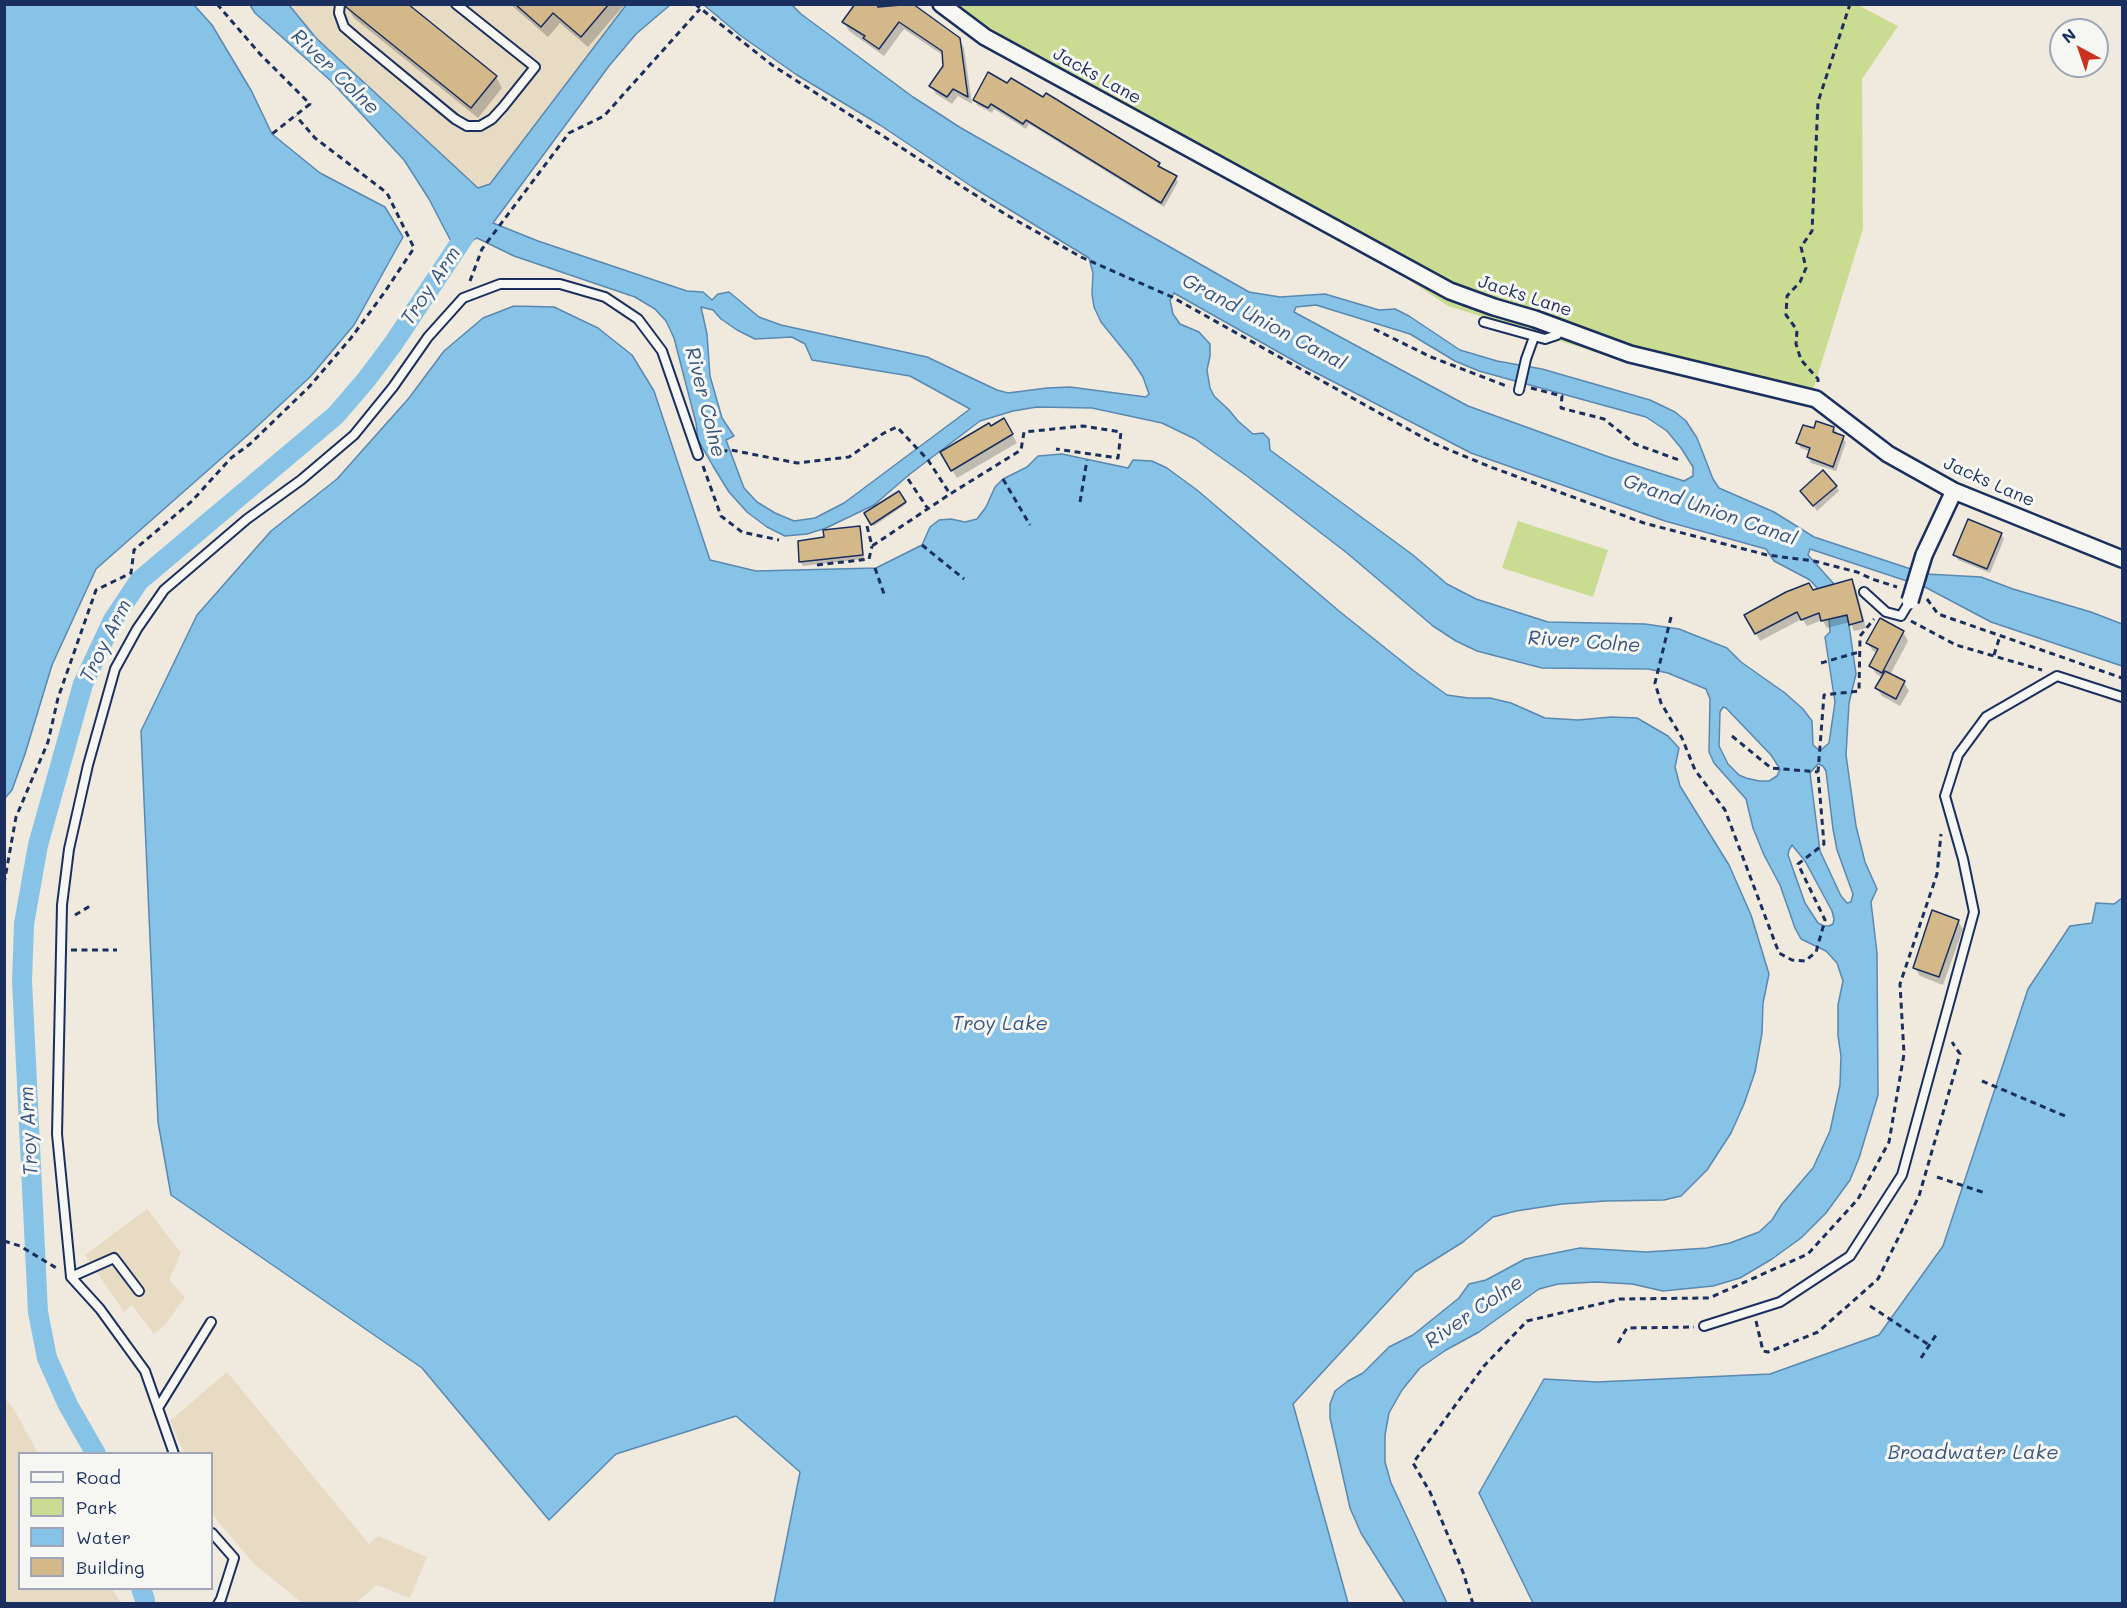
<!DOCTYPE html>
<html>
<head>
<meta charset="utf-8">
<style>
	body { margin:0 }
	#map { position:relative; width:2127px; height:1608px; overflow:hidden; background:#efeadd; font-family:Mali,sans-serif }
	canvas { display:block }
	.frame { position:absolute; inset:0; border:6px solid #1b2f5e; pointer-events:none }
	.legend { position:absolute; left:18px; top:1452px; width:195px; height:138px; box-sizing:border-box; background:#f6f6f2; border:2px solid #9ea6b7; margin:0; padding:8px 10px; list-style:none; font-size:18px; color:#1b2f5e }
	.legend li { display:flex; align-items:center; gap:12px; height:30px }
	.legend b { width:30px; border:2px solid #9ea6b7 }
	.north { position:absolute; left:2049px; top:18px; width:60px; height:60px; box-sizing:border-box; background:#f6f6f2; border:2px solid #9ea6b7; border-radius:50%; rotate:320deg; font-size:16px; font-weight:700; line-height:24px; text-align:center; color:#1b2f5e }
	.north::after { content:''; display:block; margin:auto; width:21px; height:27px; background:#c8321e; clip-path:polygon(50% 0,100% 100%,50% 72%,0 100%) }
</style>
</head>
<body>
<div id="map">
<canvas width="2127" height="1608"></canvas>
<div class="frame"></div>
<ul class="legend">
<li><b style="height:8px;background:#f6f6f2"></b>Road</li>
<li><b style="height:16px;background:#cadc91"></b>Park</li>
<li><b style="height:16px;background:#86c3e6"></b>Water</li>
<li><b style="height:16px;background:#d3b889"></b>Building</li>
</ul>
<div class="north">N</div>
</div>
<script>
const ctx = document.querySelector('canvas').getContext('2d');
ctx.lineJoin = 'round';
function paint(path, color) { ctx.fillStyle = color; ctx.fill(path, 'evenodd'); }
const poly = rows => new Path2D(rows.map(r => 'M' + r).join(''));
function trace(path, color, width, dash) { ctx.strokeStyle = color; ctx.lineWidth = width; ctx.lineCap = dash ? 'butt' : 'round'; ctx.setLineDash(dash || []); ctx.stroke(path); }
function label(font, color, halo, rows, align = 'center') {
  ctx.font = font + ' Mali,sans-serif'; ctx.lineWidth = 6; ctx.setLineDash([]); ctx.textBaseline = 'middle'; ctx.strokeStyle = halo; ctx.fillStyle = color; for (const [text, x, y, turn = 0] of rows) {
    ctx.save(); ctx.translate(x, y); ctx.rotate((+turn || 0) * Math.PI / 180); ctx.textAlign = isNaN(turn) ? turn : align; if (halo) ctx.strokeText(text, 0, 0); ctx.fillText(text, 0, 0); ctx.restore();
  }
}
const built = poly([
	[289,5,626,5,490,184,477,188,316,38],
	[147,1209,181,1253,169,1280,185,1297,165,1325,154,1334,132,1305,124,1312,85,1255],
	[227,1372,369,1544,378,1536,427,1557,410,1598,377,1585,356,1603,309,1604,301,1602,254,1564,212,1514,212,1454,184,1453,170,1421],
	[5,1399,12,1406,38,1453,20,1454,20,1588,112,1589,121,1603,5,1603]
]);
const green = poly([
	[1856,4,1898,26,1862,79,1863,229,1809,403,1627,362,1448,306,1322,222,968,15,954,5],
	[1518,521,1608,550,1593,597,1502,568]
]);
const water = poly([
	[5,4,194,5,212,25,252,92,272,134,320,173,385,207,403,237,354,325,311,376,249,434,96,569,52,665,25,754,12,790,5,798,5,4],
	[250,5,289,5,316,38,478,188,490,184,626,5,670,5,636,34,609,66,493,223,538,241,648,278,687,291,703,292,712,300,718,294,729,292,759,317,781,325,927,357,997,390,1008,393,1047,388,1070,387,1146,397,1149,394,1143,377,1131,359,1101,322,1094,307,1092,294,1093,273,1089,258,974,188,880,125,797,75,741,36,704,5,792,5,801,14,913,97,961,128,1249,292,1280,297,1325,294,1379,310,1395,309,1409,316,1460,350,1497,361,1542,369,1650,400,1675,412,1686,421,1697,438,1713,479,1719,488,1774,512,1814,537,1926,574,1981,577,2013,589,2091,612,2122,624,2122,666,1991,622,1925,587,1810,549,1808,555,1834,584,1818,589,1810,580,1774,561,1766,549,1665,521,1471,453,1305,367,1174,293,1170,300,1173,314,1180,324,1199,332,1210,344,1210,356,1207,370,1210,388,1214,396,1229,410,1238,421,1253,434,1263,433,1269,439,1270,450,1413,555,1447,584,1476,599,1548,622,1645,624,1679,629,1727,648,1741,662,1785,693,1803,709,1812,721,1813,745,1820,751,1829,743,1835,702,1825,637,1830,632,1829,619,1847,615,1849,625,1856,674,1849,703,1846,755,1856,826,1865,862,1877,889,1871,902,1877,953,1878,1095,1859,1158,1850,1180,1826,1213,1801,1238,1772,1259,1740,1278,1713,1286,1663,1291,1632,1284,1596,1282,1558,1284,1539,1289,1479,1332,1446,1350,1420,1368,1402,1390,1389,1413,1385,1435,1385,1462,1391,1483,1447,1603,1405,1603,1361,1533,1350,1508,1330,1418,1330,1404,1335,1391,1348,1381,1363,1373,1389,1347,1413,1335,1459,1298,1469,1284,1486,1280,1525,1259,1580,1248,1646,1252,1707,1248,1730,1243,1759,1232,1772,1220,1782,1204,1813,1168,1830,1131,1840,1085,1841,1056,1838,1036,1838,1005,1843,981,1837,963,1826,951,1801,939,1795,928,1780,885,1764,855,1753,828,1746,799,1714,763,1709,752,1710,699,1706,689,1668,673,1648,669,1542,668,1477,651,1456,641,1433,626,1347,553,1247,476,1195,439,1162,423,1092,408,1037,407,1013,411,980,421,910,474,874,505,826,528,807,534,785,536,767,527,747,512,729,492,713,466,698,440,696,423,674,338,666,321,655,309,635,297,514,256,477,238,455,249,429,199,404,160,331,81,255,13,250,5],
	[1316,305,1410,334,1455,361,1479,371,1646,417,1667,431,1681,448,1693,467,1693,476,1684,481,1609,457,1468,406,1294,312,1296,307,1316,305],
	[701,307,713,310,721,319,737,330,755,339,792,337,805,344,812,360,910,376,970,409,844,503,815,518,794,521,775,513,757,502,744,488,726,440,734,436,722,418,710,376,707,334,701,307],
	[1723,707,1726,708,1771,755,1780,769,1777,776,1769,781,1759,781,1746,778,1739,775,1728,764,1719,746,1720,712,1723,707],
	[1818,764,1823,766,1826,771,1833,829,1837,850,1853,894,1851,902,1847,903,1841,896,1820,851,1810,773,1818,764],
	[1792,845,1805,861,1832,911,1834,919,1833,924,1829,926,1824,926,1818,923,1805,903,1788,855,1789,850,1792,845],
	[514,306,554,307,598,328,632,355,654,391,710,560,756,571,876,568,922,545,930,527,939,520,951,519,965,522,977,519,986,507,995,487,1003,479,1027,467,1038,456,1062,454,1128,468,1133,460,1152,461,1167,468,1197,490,1339,611,1414,671,1447,695,1468,698,1490,698,1511,703,1545,718,1578,720,1611,717,1637,718,1668,736,1679,748,1675,767,1680,786,1729,865,1751,915,1769,974,1763,1003,1762,1033,1755,1072,1744,1104,1731,1133,1707,1170,1681,1196,1664,1200,1606,1201,1562,1204,1516,1211,1493,1217,1463,1242,1415,1272,1293,1404,1348,1603,774,1603,800,1472,736,1416,616,1454,549,1520,422,1368,171,1195,158,1122,141,731,197,615,271,531,337,479,409,398,444,351,483,318,514,306],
	[2122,898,2122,1603,1533,1603,1479,1493,1544,1379,1597,1382,1770,1374,1879,1335,1943,1246,2028,989,2070,926,2092,923,2096,903,2114,904,2122,898]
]);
const shadow = poly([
	[510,4,625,4,588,47,560,23,548,37],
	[857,4,880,4,880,8,959,39,964,48,972,104,958,96,952,104,936,94,931,86,945,67,944,56,904,29,884,56,849,31,844,22],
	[347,7,496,77,502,88,478,118,354,18],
	[988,74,1159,164,1162,170,1175,177,1178,182,1164,207,1029,124,1026,129,994,109,992,113,977,105,974,99],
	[1004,420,1017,443,957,478,942,453],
	[1833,428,1846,442,1836,471,1811,463,1808,457,1810,452,1801,448,1798,443,1815,430],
	[1836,486,1839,491,1817,511,1802,491],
	[898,493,906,504,874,526,866,514],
	[859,527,862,532,864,559,803,566,800,561,825,539],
	[2001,534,2004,539,1990,573,1958,560,1955,555],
	[1852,581,1856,588,1866,628,1854,631,1850,622,1827,628,1822,620,1807,626,1802,619,1760,641,1746,615,1813,592],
	[1903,632,1908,641,1890,675,1904,682,1909,691,1900,706,1882,696,1877,688,1883,678,1876,674,1871,666,1878,653,1873,651,1868,643],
	[1958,921,1963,929,1943,985,1920,976,1915,968]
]);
const stream = poly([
	[145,1600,148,1604]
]);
const canal = poly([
	[96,1454,68,1405,47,1358,38,1312,22,981,24,924,38,845,83,684,113,620,139,581,336,415,366,380,393,344,470,228],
	[141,1588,145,1600]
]);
const building = poly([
	[346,4,408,4,497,76,471,108,346,7,346,4],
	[515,4,609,4,581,37,553,13,541,27,515,4],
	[855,4,877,4,878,7,913,4,960,38,968,97,953,89,947,97,929,86,943,66,942,51,899,22,879,49,863,38,865,36,842,22,855,4],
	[988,72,1007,83,1011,78,1043,97,1046,93,1160,163,1158,166,1177,176,1161,203,1026,120,1023,124,991,104,988,108,973,100,988,72],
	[1004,418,1013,434,951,471,940,452,989,423,991,426,1004,418],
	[1816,421,1834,427,1833,432,1844,436,1833,467,1807,457,1810,448,1796,443,1803,425,1814,428,1816,421],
	[1823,470,1837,486,1813,506,1800,491,1823,470],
	[899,491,906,502,871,525,864,513,899,491],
	[1968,519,2002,533,1987,569,1953,555,1968,519],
	[860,526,863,555,799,562,798,541,824,537,823,530,860,526],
	[1852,579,1863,621,1849,625,1847,615,1821,621,1819,613,1801,620,1797,612,1755,634,1744,615,1786,592,1809,583,1813,590,1852,579],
	[1880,618,1904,631,1882,673,1869,666,1878,649,1866,643,1880,618],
	[1885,671,1905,681,1896,699,1875,688,1885,671],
	[1932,910,1959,920,1939,977,1913,968,1932,910]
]);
const path = poly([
	[217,4,260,54,310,104,272,134],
	[695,4,772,65,1005,214,1081,257,1172,297,1433,443,1488,466,1644,523,1767,555,1814,561,1857,572,1872,579,1897,587],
	[470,281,482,249,569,133,604,116,700,9],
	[1374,329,1431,357,1509,387],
	[1818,382,1818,379,1801,360,1796,344,1797,330,1786,315,1787,296,1800,282,1806,268,1801,247,1812,231,1818,102,1850,4],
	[1531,388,1562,396,1561,408,1604,419,1635,444,1679,460],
	[711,453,731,450,797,463,849,457,884,433,897,427,928,460,950,494,1021,450,1024,432,1083,426,1121,432,1118,458,1056,449],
	[703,466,721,516,742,532,779,540],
	[908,479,928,509],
	[1003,479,1030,525],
	[1080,502,1087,460],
	[867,526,872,546,950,494],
	[922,545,964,579],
	[817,565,869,559,872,546],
	[875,568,884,594],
	[1927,599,1938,614,2122,678],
	[1671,617,1655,683,1661,703,1682,738,1695,770,1725,810,1779,953,1792,960,1805,961,1816,952,1825,920,1798,864,1824,844,1818,772,1824,695,1859,691,1860,636,1874,619],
	[1911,621,1956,645,2042,670],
	[1994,655,2000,636],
	[1821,663,1859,652],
	[1732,736,1771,768,1818,772],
	[4,884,16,817,48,742,58,698,96,590,131,573,134,550,192,501,231,458,250,444,309,387,351,338,384,293,414,248,387,193,315,138,296,116],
	[75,915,90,906],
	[71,950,117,950],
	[1982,1081,2065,1116],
	[1937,1177,1985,1193],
	[4,1241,20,1246,58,1269],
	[1870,1306,1929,1345],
	[1756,1321,1763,1351,1768,1352,1818,1332,1878,1279,1919,1196,1960,1054,1952,1042],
	[1618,1343,1627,1328,1694,1327],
	[1921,1358,1938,1332],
	[1473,1604,1463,1572,1430,1492,1413,1463,1484,1366,1527,1321,1620,1299,1709,1298,1808,1254,1858,1199,1889,1142,1904,1054,1900,984,1937,874,1941,834]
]);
const lane = poly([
	[340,4,339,13,344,27,358,39,455,119,467,126,480,126,492,119,503,107,535,67,456,4],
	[1484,322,1545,339,1557,335,1560,328],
	[1519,390,1526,359,1534,337],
	[1864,592,1886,612,1901,616,1910,601],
	[71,1277,114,1258,139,1291],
	[1704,1326,1780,1302,1850,1256,1902,1175,1974,912,1963,859,1945,796,1958,755,1986,717,2057,676,2122,697],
	[158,1408,211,1322],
	[174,1454,145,1371,100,1309,71,1277,57,1134,62,905,69,849,88,765,115,669,137,629,164,590,247,519,301,480,354,435,393,387,428,337,463,298,500,284,560,284,605,297,638,319,662,351,698,455],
	[212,1533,234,1558,221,1599,218,1604]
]);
const street = poly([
	[941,4,985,37,1450,291,1494,307,1535,319,1630,354,1816,399,1888,454,1954,491,2122,559],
	[1924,555,1954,491]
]);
const streetBridge = poly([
	[1910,601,1924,555]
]);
const streetNames = [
	["Jacks Lane",1097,76,29],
	["Jacks Lane",1525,296,18],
	["Jacks Lane",1989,482,24]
];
const waterNames = [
	["River Colne",335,72,44],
	["Troy Arm",431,286,-56],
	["Grand Union Canal",1264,322,28],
	["River Colne",705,402,76],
	["Grand Union Canal",1710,510,19],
	["Troy Arm",106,641,-63],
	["River Colne",1584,642,4],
	["Troy Lake",1000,1024],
	["Troy Arm",29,1131,-93],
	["River Colne",1474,1312,-34],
	["Broadwater Lake",1973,1453]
];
paint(built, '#e7dbc4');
paint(green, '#cadc91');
paint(water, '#86c3e6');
trace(water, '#5b88b0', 1.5);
paint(shadow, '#0003');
trace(stream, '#5b88b0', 5);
trace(canal, '#86c3e6', 20);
paint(building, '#d3b889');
trace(building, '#1b2f5e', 1.5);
trace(lane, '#1b2f5e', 12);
trace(street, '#1b2f5e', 20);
trace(path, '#1b2f5e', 3, [6, 4.5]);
trace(lane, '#f6f6f2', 8);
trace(street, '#f6f6f2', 15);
trace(streetBridge, '#1b2f5e', 20, []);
trace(streetBridge, '#f6f6f2', 15);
label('18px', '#1b2f5e', '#f6f6f2', streetNames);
label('italic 20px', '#365480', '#f6f6f2', waterNames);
</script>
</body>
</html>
